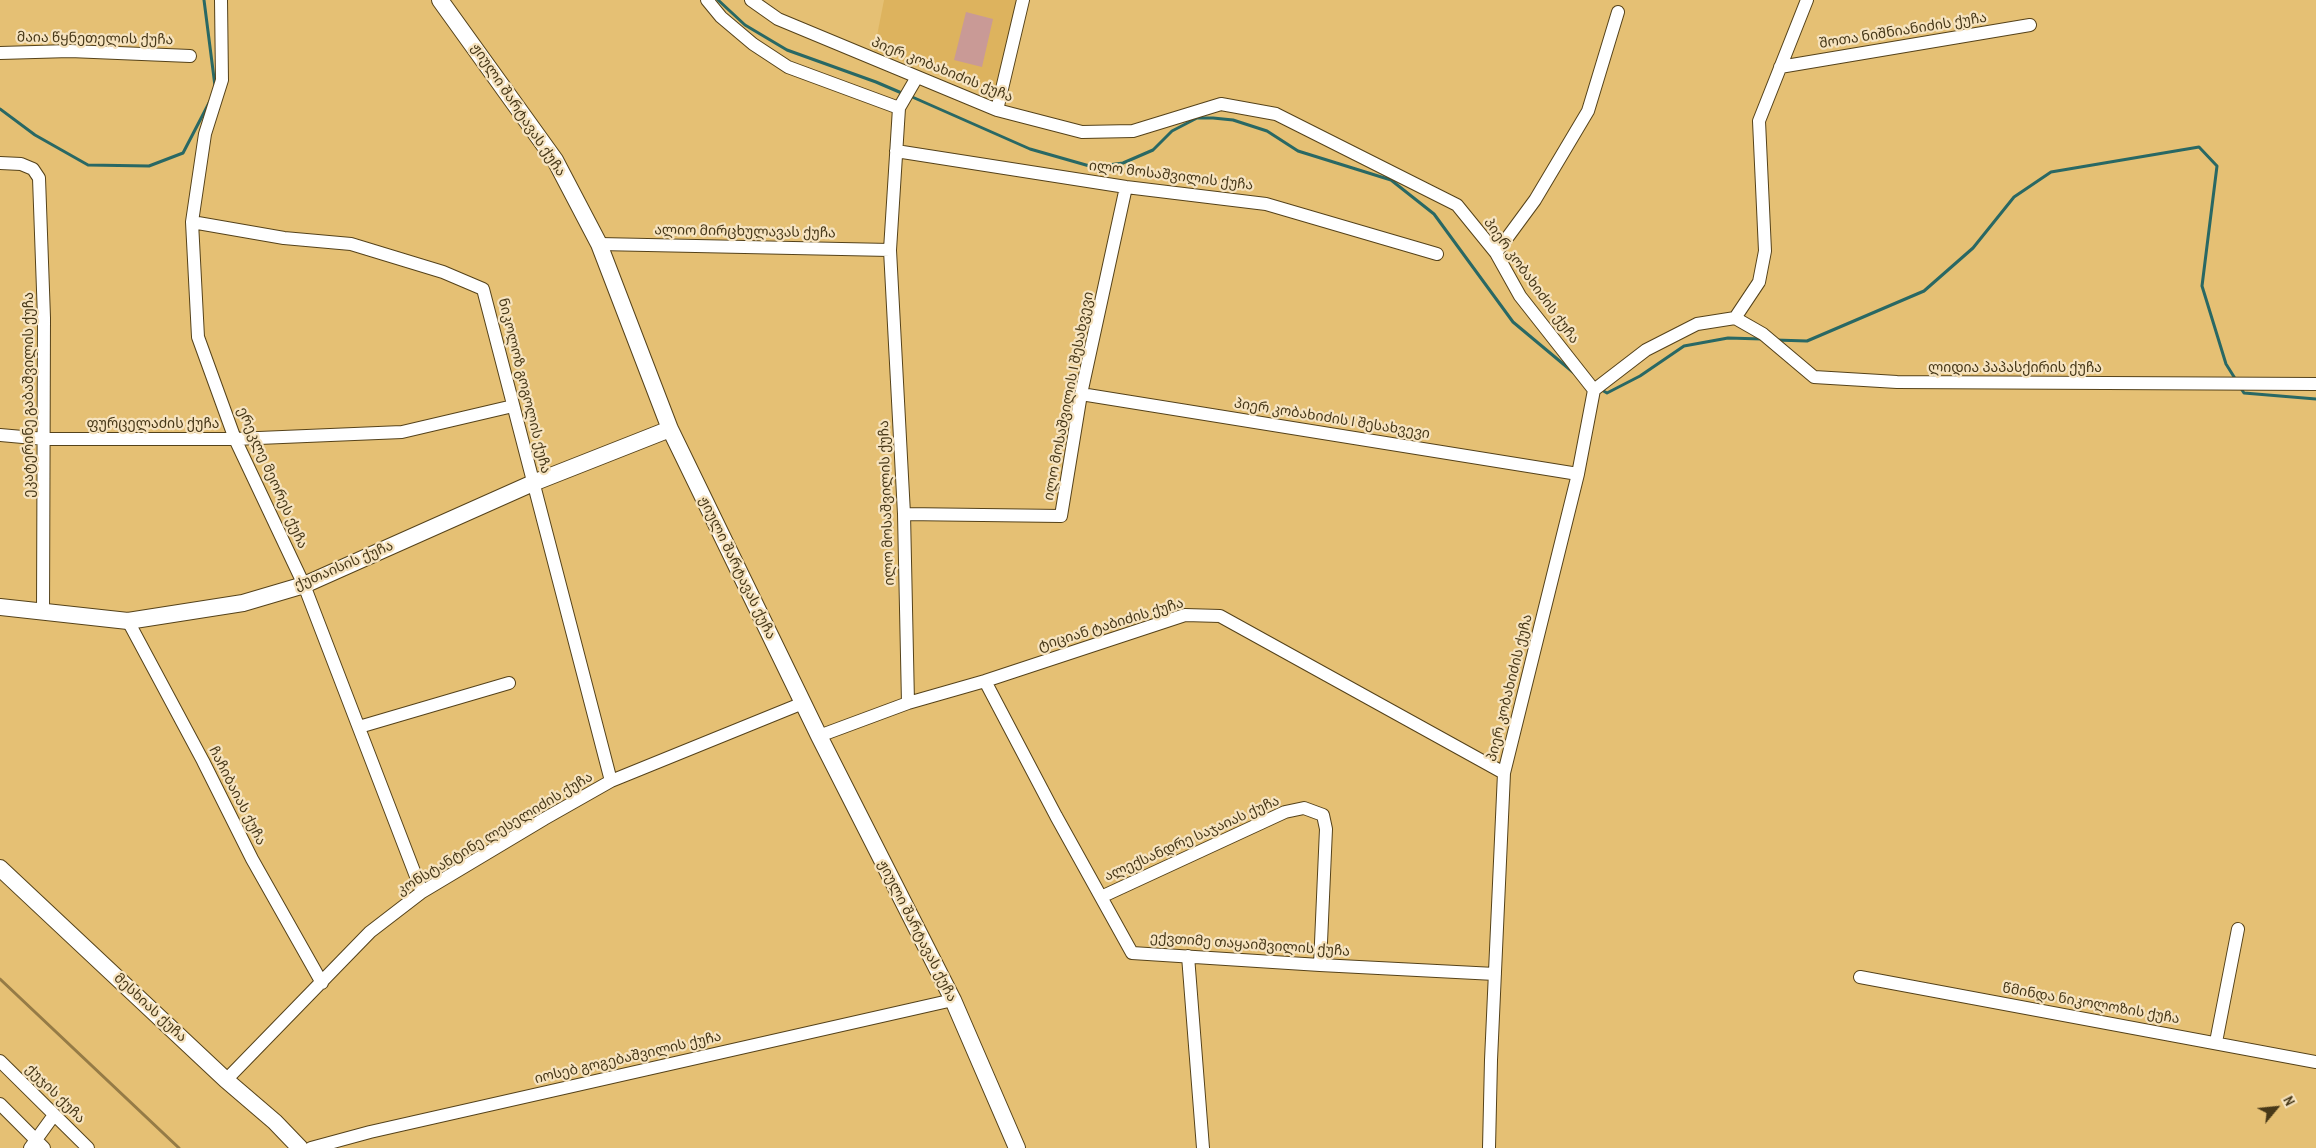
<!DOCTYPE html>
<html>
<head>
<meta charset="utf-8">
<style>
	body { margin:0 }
	#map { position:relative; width:2316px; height:1148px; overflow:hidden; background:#e5c074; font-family:"Archivo Narrow",sans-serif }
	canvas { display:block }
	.north { position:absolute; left:2251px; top:1083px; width:50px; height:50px; -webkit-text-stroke:4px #f6e3bf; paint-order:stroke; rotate:62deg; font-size:14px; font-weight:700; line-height:20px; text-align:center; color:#473818 }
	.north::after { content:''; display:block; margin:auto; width:18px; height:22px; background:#473818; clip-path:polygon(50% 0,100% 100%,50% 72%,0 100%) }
</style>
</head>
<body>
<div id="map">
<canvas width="2316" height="1148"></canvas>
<div class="north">N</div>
</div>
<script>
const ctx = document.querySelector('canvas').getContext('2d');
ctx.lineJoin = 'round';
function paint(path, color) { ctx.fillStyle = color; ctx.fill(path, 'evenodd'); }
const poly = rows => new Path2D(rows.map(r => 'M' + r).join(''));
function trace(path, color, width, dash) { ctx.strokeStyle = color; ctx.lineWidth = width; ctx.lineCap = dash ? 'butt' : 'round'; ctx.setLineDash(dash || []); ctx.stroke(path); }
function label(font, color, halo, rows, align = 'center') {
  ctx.font = font + ' "Archivo Narrow","Noto Sans Georgian",sans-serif'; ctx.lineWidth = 4.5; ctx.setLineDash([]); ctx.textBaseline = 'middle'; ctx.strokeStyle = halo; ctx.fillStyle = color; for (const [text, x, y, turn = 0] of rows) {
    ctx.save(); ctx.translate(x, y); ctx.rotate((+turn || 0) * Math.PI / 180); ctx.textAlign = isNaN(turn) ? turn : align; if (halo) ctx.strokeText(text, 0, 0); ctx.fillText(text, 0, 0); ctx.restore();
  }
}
const built = poly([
	[884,0,1019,0,997,94,874,51]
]);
const green = poly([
	[966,12,993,19,982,67,954,60]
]);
const stream = poly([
	[204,0,215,86],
	[718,0,745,25,787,50,876,82,904,94],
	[910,96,1030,149,1093,167,1123,163,1153,150,1172,131,1197,118,1213,118,1233,120,1267,131,1298,151,1391,180,1434,214,1513,322,1574,373],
	[0,109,35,135,88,165,149,166,183,153,210,101],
	[1775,340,1807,341,1924,291,1973,248,2014,197,2051,172,2199,147,2217,166,2202,286,2226,364,2236,380],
	[2240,387,2244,393,2316,399],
	[1600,389,1607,393,1640,376,1684,346,1728,338,1762,339]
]);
const street = poly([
	[221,0,222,80,205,134,192,222,198,337,235,439,304,585,422,892],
	[707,0,721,17,753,44,788,67,899,108],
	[751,0,778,19,997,110,1082,132,1133,131,1221,104,1276,114,1457,205,1496,253,1520,296,1594,390],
	[0,53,70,51,190,56],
	[1780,67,2030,25],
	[997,110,1023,0],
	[896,151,1126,187,1266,204,1437,254],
	[0,163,21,164,33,169,39,178,44,318,43,613],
	[192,222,284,238,351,244,443,272,483,289,611,781],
	[599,244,890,250],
	[1496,253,1535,200,1588,111,1618,12],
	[1735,318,1763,334,1814,377,1897,382,2316,384],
	[1594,390,1646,350,1697,324,1735,318,1759,282,1765,251,1759,121,1807,0],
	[1081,394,1578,474],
	[0,435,45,439,235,439,402,432,513,406],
	[904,514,1061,516,1081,394,1126,187],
	[128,621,203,761,252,859,322,983],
	[985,681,1056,816,1132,953,1320,965,1495,974],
	[908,703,904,514,890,250,899,108,917,77],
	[359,727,509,683],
	[819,736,908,703,985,681,1185,615,1220,616,1504,773],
	[1101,897,1285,812,1304,808,1323,815,1326,829,1320,965],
	[1188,956,1203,1148],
	[1860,977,2316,1062],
	[2216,1042,2238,929],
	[0,1061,88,1148],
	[226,1080,370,932,422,892,544,819,611,781,803,703],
	[0,1104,44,1148],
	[30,1148,54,1115],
	[311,1148,370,1132,953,1000],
	[1489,1148,1491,1060,1504,773,1578,474,1594,390]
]);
const secondary = poly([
	[440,0,555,160,599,244,670,429,819,736,953,1000,1017,1148],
	[0,607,128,621,243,603,304,585,533,483,670,429],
	[0,868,226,1080,275,1122,300,1148]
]);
const rail = poly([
	[0,979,179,1148]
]);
const streetNames = [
	["შოთა ნიშნიანიძის ქუჩა",1903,31,-9],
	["მაია წყნეთელის ქუჩა",95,39,1],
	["პიერ კობახიძის ქუჩა",942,70,22],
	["ჟიული შარტავას ქუჩა",518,110,56],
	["ილო მოსაშვილის ქუჩა",1171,176,7],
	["ალიო მირცხულავას ქუჩა",745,232,1],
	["პიერ კობახიძის ქუჩა",1531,281,54],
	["ლიდია პაპასქირის ქუჩა",2015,368],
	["ნიკოლოზ გოგოლის ქუჩა",524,386,76],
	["ეკატერინე გაბაშვილის ქუჩა",29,395,-90],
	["ილო მოსაშვილის I შესახვევი",1069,396,-79],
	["პიერ კობახიძის I შესახვევი",1332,419,9],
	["ფურცელაძის ქუჩა",153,424],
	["ერეკლე მეორეს ქუჩა",272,478,66],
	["ილო მოსაშვილის ქუჩა",887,503,-92],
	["ქუთაისის ქუჩა",344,566,-23],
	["ჟიული შარტავას ქუჩა",737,568,64],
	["ტიციან ტაბიძის ქუჩა",1111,625,-17],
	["პიერ კობახიძის ქუჩა",1510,688,-76],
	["ჩაჩიბაიას ქუჩა",237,796,63],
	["კონსტანტინე ლესელიძის ქუჩა",495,834,-31],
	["ალექსანდრე საჯაიას ქუჩა",1192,839,-24],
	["ჟიული შარტავას ქუჩა",917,931,63],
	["ექვთიმე თაყაიშვილის ქუჩა",1250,945,4],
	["წმინდა ნიკოლოზის ქუჩა",2091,1004,10],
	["მესხიას ქუჩა",150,1008,43],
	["იოსებ გოგებაშვილის ქუჩა",628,1058,-13],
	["ქუჯის ქუჩა",55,1094,45]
];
paint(built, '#ddb35e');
paint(green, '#c99a96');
trace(stream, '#296864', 3);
trace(street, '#55421a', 14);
trace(secondary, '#55421a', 18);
trace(street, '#fff', 12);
trace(secondary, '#fff', 16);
trace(rail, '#957b46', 3);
label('14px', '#473818', '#f6e3bf', streetNames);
</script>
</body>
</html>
